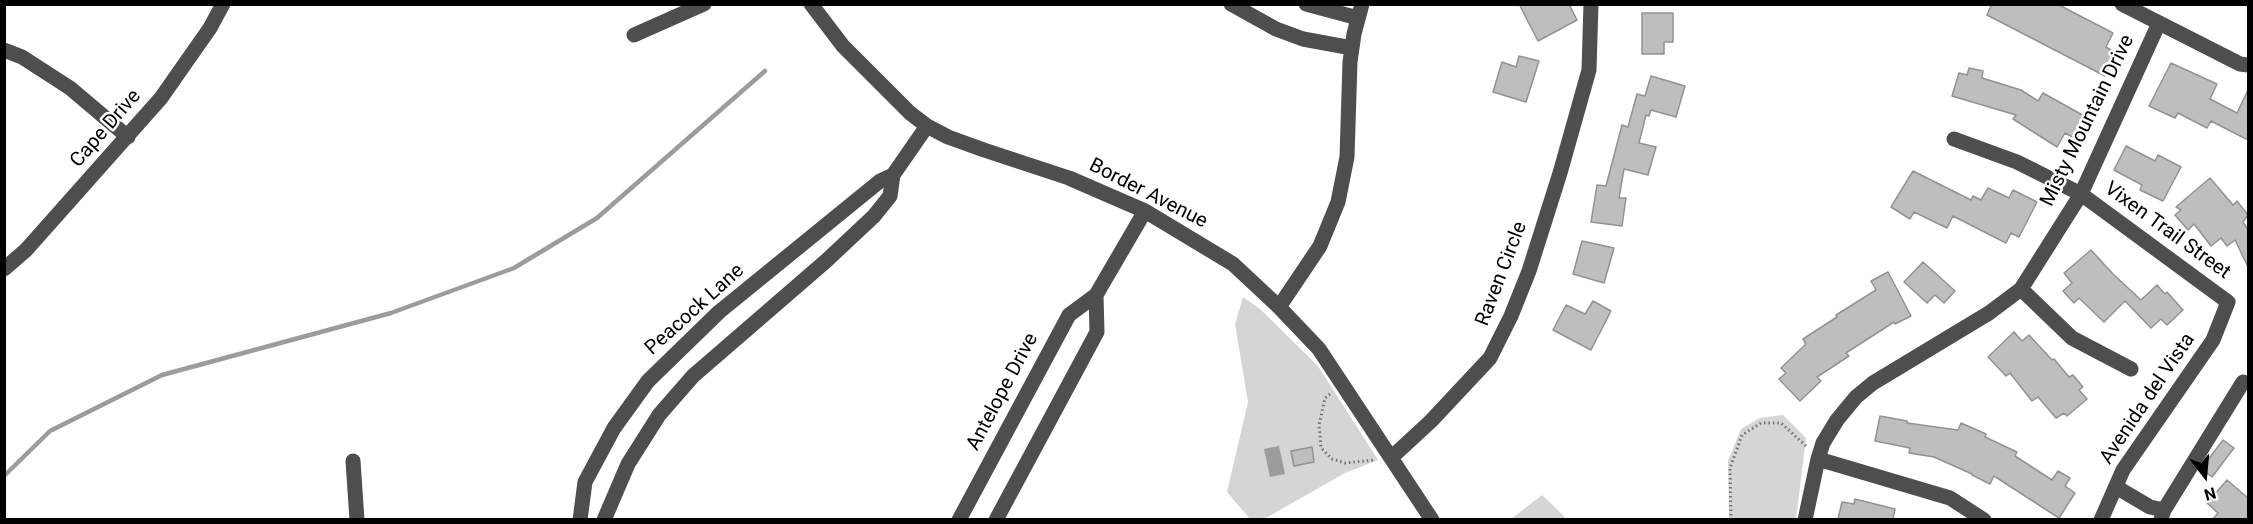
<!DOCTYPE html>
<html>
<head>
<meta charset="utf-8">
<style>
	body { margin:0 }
	#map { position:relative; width:2253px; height:524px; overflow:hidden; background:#fff; font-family:Roboto,sans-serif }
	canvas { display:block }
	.frame { position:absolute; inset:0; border:6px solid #000; pointer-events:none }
	.north { position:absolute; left:2175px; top:446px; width:60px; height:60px; -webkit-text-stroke:4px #fff; paint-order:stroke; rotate:164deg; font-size:16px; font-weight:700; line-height:24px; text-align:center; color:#000 }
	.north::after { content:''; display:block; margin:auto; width:21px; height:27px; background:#000; clip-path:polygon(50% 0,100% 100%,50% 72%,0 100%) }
</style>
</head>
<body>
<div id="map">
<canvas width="2253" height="524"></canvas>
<div class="frame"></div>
<div class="north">N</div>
</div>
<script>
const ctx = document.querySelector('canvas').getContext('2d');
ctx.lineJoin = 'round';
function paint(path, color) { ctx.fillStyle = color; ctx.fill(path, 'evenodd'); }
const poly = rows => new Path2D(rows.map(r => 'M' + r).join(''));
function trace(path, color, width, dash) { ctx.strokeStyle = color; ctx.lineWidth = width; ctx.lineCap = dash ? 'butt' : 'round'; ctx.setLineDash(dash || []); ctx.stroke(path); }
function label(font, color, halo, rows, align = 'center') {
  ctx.font = font + ' Roboto,sans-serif'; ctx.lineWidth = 5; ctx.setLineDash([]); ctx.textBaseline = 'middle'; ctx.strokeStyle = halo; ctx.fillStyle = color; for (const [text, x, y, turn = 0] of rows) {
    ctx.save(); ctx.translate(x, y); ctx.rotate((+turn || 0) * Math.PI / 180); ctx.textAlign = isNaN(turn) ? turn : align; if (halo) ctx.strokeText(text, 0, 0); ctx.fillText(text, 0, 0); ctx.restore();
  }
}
const green = poly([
	[1243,297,1260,309,1318,366,1378,460,1345,473,1264,519,1250,519,1227,492,1248,402,1235,324],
	[1783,415,1806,438,1796,519,1729,519,1728,461,1741,429,1760,418],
	[1542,495,1564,516,1564,519,1511,519]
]);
const water = poly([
	[1279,446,1285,474,1270,477,1264,449]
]);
const stream = poly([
	[4,476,50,431,162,375,391,313,514,268,597,218,765,71]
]);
const building = poly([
	[1519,4,1569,4,1577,20,1538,41,1519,4],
	[1992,4,2057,4,2113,33,2106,47,2116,53,2105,76,1987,15,1992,4],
	[1642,13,1673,13,1673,42,1664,42,1664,54,1642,54,1642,13],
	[1519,56,1539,61,1526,102,1493,92,1502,62,1516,67,1519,56],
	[2171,63,2217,84,2210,99,2237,113,2248,90,2248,140,2211,121,2207,128,2178,113,2175,118,2149,106,2171,63],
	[1969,68,1983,71,1982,78,2021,90,2038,101,2043,93,2086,117,2074,138,2065,133,2057,147,2013,119,2016,115,1952,96,1959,73,1967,75,1969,68],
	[1651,76,1685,86,1676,117,1651,110,1649,116,1646,115,1639,143,1656,147,1648,175,1624,169,1619,198,1626,198,1622,226,1591,222,1597,185,1606,186,1622,125,1628,127,1637,94,1645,96,1651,76],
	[2126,146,2155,161,2158,155,2181,167,2163,201,2140,190,2142,185,2114,170,2126,146],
	[1913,171,1971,200,1973,196,1981,200,1988,188,2009,198,2013,190,2037,202,2019,237,2011,233,2006,243,1953,216,1947,228,1914,212,1910,219,1891,207,1913,171],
	[2210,178,2233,205,2237,201,2248,215,2243,222,2248,230,2248,267,2235,240,2227,246,2221,238,2211,246,2194,224,2188,230,2175,215,2181,210,2176,207,2210,178],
	[1582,241,1614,248,1604,283,1573,274,1582,241],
	[2091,250,2113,274,2141,300,2157,285,2165,294,2167,292,2183,310,2167,325,2161,319,2151,328,2125,301,2104,322,2079,298,2074,303,2063,291,2072,283,2064,273,2091,250],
	[1923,262,1955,291,1944,303,1935,295,1927,303,1904,282,1923,262],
	[1888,272,1911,316,1895,324,1894,322,1846,353,1849,356,1817,377,1821,381,1800,401,1779,379,1786,373,1781,368,1806,344,1803,339,1837,317,1836,315,1876,290,1871,281,1888,272],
	[1593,301,1611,311,1591,350,1553,330,1566,305,1585,314,1593,301],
	[2014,332,2022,341,2029,335,2052,360,2054,359,2069,377,2073,375,2083,387,2079,390,2087,399,2067,416,2064,413,2056,418,2038,397,2032,401,2010,373,2006,376,1988,357,2014,332],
	[1880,416,1907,421,1907,423,1958,430,1961,423,1986,434,1985,437,2017,452,2015,456,2052,480,2058,471,2070,478,2065,486,2075,493,2059,518,1994,476,1990,484,1972,475,1972,474,1934,457,1909,453,1910,448,1875,441,1880,416],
	[2223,440,2234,448,2212,477,2201,469,2223,440],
	[1312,447,1314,462,1294,466,1291,451,1312,447],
	[2227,480,2248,498,2248,519,2213,519,2218,513,2207,503,2227,480],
	[1855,499,1895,509,1893,519,1838,519,1842,502,1854,504,1855,499]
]);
const path = poly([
	[1330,394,1325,398,1319,425,1321,447,1323,450,1332,459,1345,463,1373,460],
	[1731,520,1730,468,1742,435,1761,423,1781,423,1806,446]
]);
const minor = poly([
	[811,4,843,46,910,113,927,126,948,137,984,150,1069,178,1145,211,1233,264,1279,307,1319,349,1432,520],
	[1231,4,1276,29,1303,39,1352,48],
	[1306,4,1358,18],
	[2122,4,2240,64,2248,65],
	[634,35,704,4],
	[4,50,22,57,70,88,128,137],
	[1954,139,2017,162,2081,194,2228,302,2213,340,2123,470,2101,520],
	[4,269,26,250,161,98,210,28,223,4],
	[2021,289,2072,338,2131,369],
	[1279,307,1320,246,1338,202,1347,157,1350,62,1354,34,1362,4],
	[1392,457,1431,421,1490,358,1511,316,1529,271,1560,173,1589,70,1591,4],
	[1818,459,1950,498,1984,520],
	[353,461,357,520],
	[2116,487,2150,507,2164,510,2161,519],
	[2164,510,2243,382],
	[580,520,585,482,614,428,648,381,719,312,880,181,893,175],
	[604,520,628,464,659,415,693,376,826,261,874,216,890,196,893,175,927,126],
	[959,520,1069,315,1096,295,1145,211],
	[996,520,1097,332,1096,295],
	[1805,520,1818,459,1823,443,1837,420,1856,397,1873,383,1989,313,2021,289,2081,194,2159,23]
]);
const streetNames = [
	["Misty Mountain Drive",2088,121,-64],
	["Cape Drive",106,129,-49],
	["Border Avenue",1148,194,27],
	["Vixen Trail Street",2167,231,36],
	["Raven Circle",1502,274,-69],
	["Peacock Lane",695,310,-42],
	["Antelope Drive",1003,392,-62],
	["Avenida del Vista",2148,399,-56]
];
paint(green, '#d5d5d5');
paint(water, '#9c9c9c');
trace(stream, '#9c9c9c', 4.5);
paint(building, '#bebebe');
trace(building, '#929292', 1.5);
trace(path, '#707070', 3, [1.5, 3]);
trace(minor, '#4e4e4e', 15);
label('20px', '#000', '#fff', streetNames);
</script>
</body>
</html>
